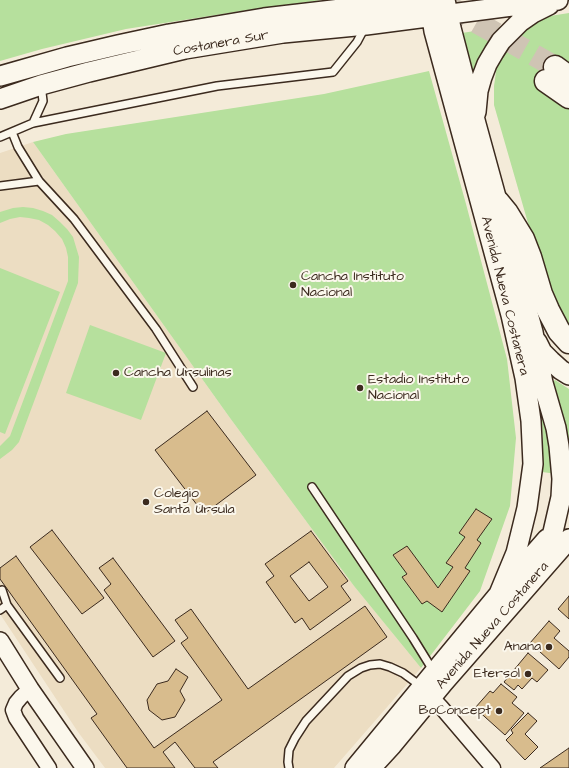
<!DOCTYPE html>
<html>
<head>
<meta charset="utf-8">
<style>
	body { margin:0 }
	canvas { display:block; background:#f4ebd9 }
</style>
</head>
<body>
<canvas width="569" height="768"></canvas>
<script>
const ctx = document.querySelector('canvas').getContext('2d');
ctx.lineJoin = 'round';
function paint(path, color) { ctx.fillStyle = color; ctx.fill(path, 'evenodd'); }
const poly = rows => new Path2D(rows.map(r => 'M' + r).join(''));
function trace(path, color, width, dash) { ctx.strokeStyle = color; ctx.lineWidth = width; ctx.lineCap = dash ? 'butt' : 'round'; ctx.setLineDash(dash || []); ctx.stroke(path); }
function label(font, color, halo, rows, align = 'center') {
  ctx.font = font + ' "Architects Daughter",sans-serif'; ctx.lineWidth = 4; ctx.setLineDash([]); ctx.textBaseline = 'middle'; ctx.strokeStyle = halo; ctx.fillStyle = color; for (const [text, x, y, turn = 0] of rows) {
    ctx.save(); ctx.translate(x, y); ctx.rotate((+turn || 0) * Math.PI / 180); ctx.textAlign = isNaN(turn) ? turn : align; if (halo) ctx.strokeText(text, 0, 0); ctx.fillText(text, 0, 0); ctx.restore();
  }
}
const built = poly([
	[33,142,230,418,354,586,421,668,334,768,105,768,78,732,0,614,0,153]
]);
const green = poly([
	[0,0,322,0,248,10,126,29,42,49,0,61],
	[569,13,569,324,556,305,530,230,494,105,494,86,497,65,503,53,515,37,531,25,550,16],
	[506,26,475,83,462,33],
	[429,71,466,204,507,359,516,438,510,506,480,591,421,668,354,586,230,418,33,142,66,134,324,94],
	[23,207,33,208,43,211,52,215,60,222,67,229,73,237,79,257,78,283,19,442,12,450,0,459,0,446,10,436,68,281,68,257,66,248,62,239,55,231,48,225,39,220,29,218,20,217,10,219,0,223,0,212,13,208],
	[0,268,60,292,5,434,0,432],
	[90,325,166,353,141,420,66,393],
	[535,367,557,474,542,472,543,440,541,407],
	[555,380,569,389,569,456,551,383]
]);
const building = poly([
	[207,411,256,475,204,514,155,450,207,411],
	[476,509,492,519,477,540,481,543,465,568,470,571,442,612,427,601,422,604,402,577,407,574,393,555,407,546,438,588,453,567,446,563,465,537,459,533,476,509],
	[52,530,104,598,82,614,30,547,52,530],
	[311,531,348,581,341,586,351,600,310,630,302,618,295,623,266,582,274,576,265,564,311,531],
	[309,562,328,587,309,601,290,576,309,562],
	[16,556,154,748,222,700,181,643,188,638,175,620,191,609,248,689,365,606,387,637,213,762,218,768,195,768,175,742,163,752,175,768,127,768,91,718,97,714,0,579,0,568,16,556],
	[113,558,175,641,153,657,104,590,111,584,99,568,113,558],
	[569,596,569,619,558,609,569,596],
	[549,621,560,631,554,638,569,651,569,657,559,669,530,643,549,621],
	[528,653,548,670,537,682,532,678,522,689,518,685,514,690,504,682,528,653],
	[176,669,188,677,180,691,185,700,175,717,162,720,149,710,147,700,157,684,168,681,176,669],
	[501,684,517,697,512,703,524,713,505,735,475,708,490,691,493,693,501,684],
	[528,713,537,721,525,734,538,747,525,760,506,740,513,733,511,730,528,713],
	[569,748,569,768,540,768,569,748]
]);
const motorwayTunnel = poly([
	[448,6,555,67]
]);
const service = poly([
	[33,123,43,101,41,85],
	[12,132,18,147,39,181,74,219,156,329,193,387],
	[0,137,33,123,217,86,333,72,357,42,365,27],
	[0,186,39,181],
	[312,487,413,638,434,672],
	[7,605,60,678],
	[0,610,7,605,2,590],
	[289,768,288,762,289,750,295,738,306,721,348,676,361,668,370,665,380,664,390,667,403,673,422,687]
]);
const minor = poly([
	[30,689,21,697,16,703,13,710,16,718,49,768],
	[425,690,441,707,493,768]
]);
const tertiary = poly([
	[0,641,30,689,85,768]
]);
const secondary = poly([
	[429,0,434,31,511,315,525,378,531,421,533,464,527,508,516,553,499,594],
	[445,0,451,28,476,124,533,332,543,383,556,428,559,446,562,479,561,497,553,532,539,572],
	[0,76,67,57,118,45,169,34,264,18,417,0],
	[0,99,41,85,89,72,185,49,283,33,366,25,558,0],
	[476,112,478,91,482,77,487,64,494,52,501,41,520,22,533,13,549,5],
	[537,342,542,352,551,361,561,370,569,375],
	[355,768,499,594,547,539],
	[371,768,392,745,444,682,569,539]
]);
const motorway = poly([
	[555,67,569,77],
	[546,81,569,97],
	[498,202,507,213,523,239,530,257,541,294,548,310,559,331,569,342]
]);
const markers = [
	[293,285,4,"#3b2a1e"],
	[116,373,4,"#3b2a1e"],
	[360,388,4,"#3b2a1e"],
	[146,502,4,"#3b2a1e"],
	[549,647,4,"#3b2a1e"],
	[528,674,4,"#3b2a1e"],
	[499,711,4,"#3b2a1e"]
];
const streetNames = [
	["Costanera Sur",221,44,-10],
	["Avenida Nueva Costanera",504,296,76],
	["Avenida Nueva Costanera",493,626,-49]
];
const poiNames = [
	["Cancha Instituto",301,277],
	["Nacional",301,293],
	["Cancha Ursulinas",124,373],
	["Estadio Instituto",368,380],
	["Nacional",368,396],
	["Colegio",154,494],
	["Santa Úrsula",154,510],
	["Anana",541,647,"right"],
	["Etersol",520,674,"right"],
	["BoConcept",491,711,"right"]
];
paint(built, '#ecddc2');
paint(green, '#b6e09d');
paint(building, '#d8bc8d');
trace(building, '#3b2a1e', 1);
trace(motorwayTunnel, '#cfc4b4', 22, [22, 11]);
trace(service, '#3b2a1e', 10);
trace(minor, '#3b2a1e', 17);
trace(tertiary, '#3b2a1e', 20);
trace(secondary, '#3b2a1e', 22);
trace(motorway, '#3b2a1e', 25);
trace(service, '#fbf7ec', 7);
trace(minor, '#fbf7ec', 14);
trace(tertiary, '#fbf7ec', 17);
trace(secondary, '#fbf7ec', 19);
trace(motorway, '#fbf7ec', 22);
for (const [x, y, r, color] of markers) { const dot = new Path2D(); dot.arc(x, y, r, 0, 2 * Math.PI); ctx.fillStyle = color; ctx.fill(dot); trace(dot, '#fbf7ec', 1.5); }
label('14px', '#3b2a1e', '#fbf7ec', streetNames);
label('14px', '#3b2a1e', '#fbf7ec', poiNames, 'left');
</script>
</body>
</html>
